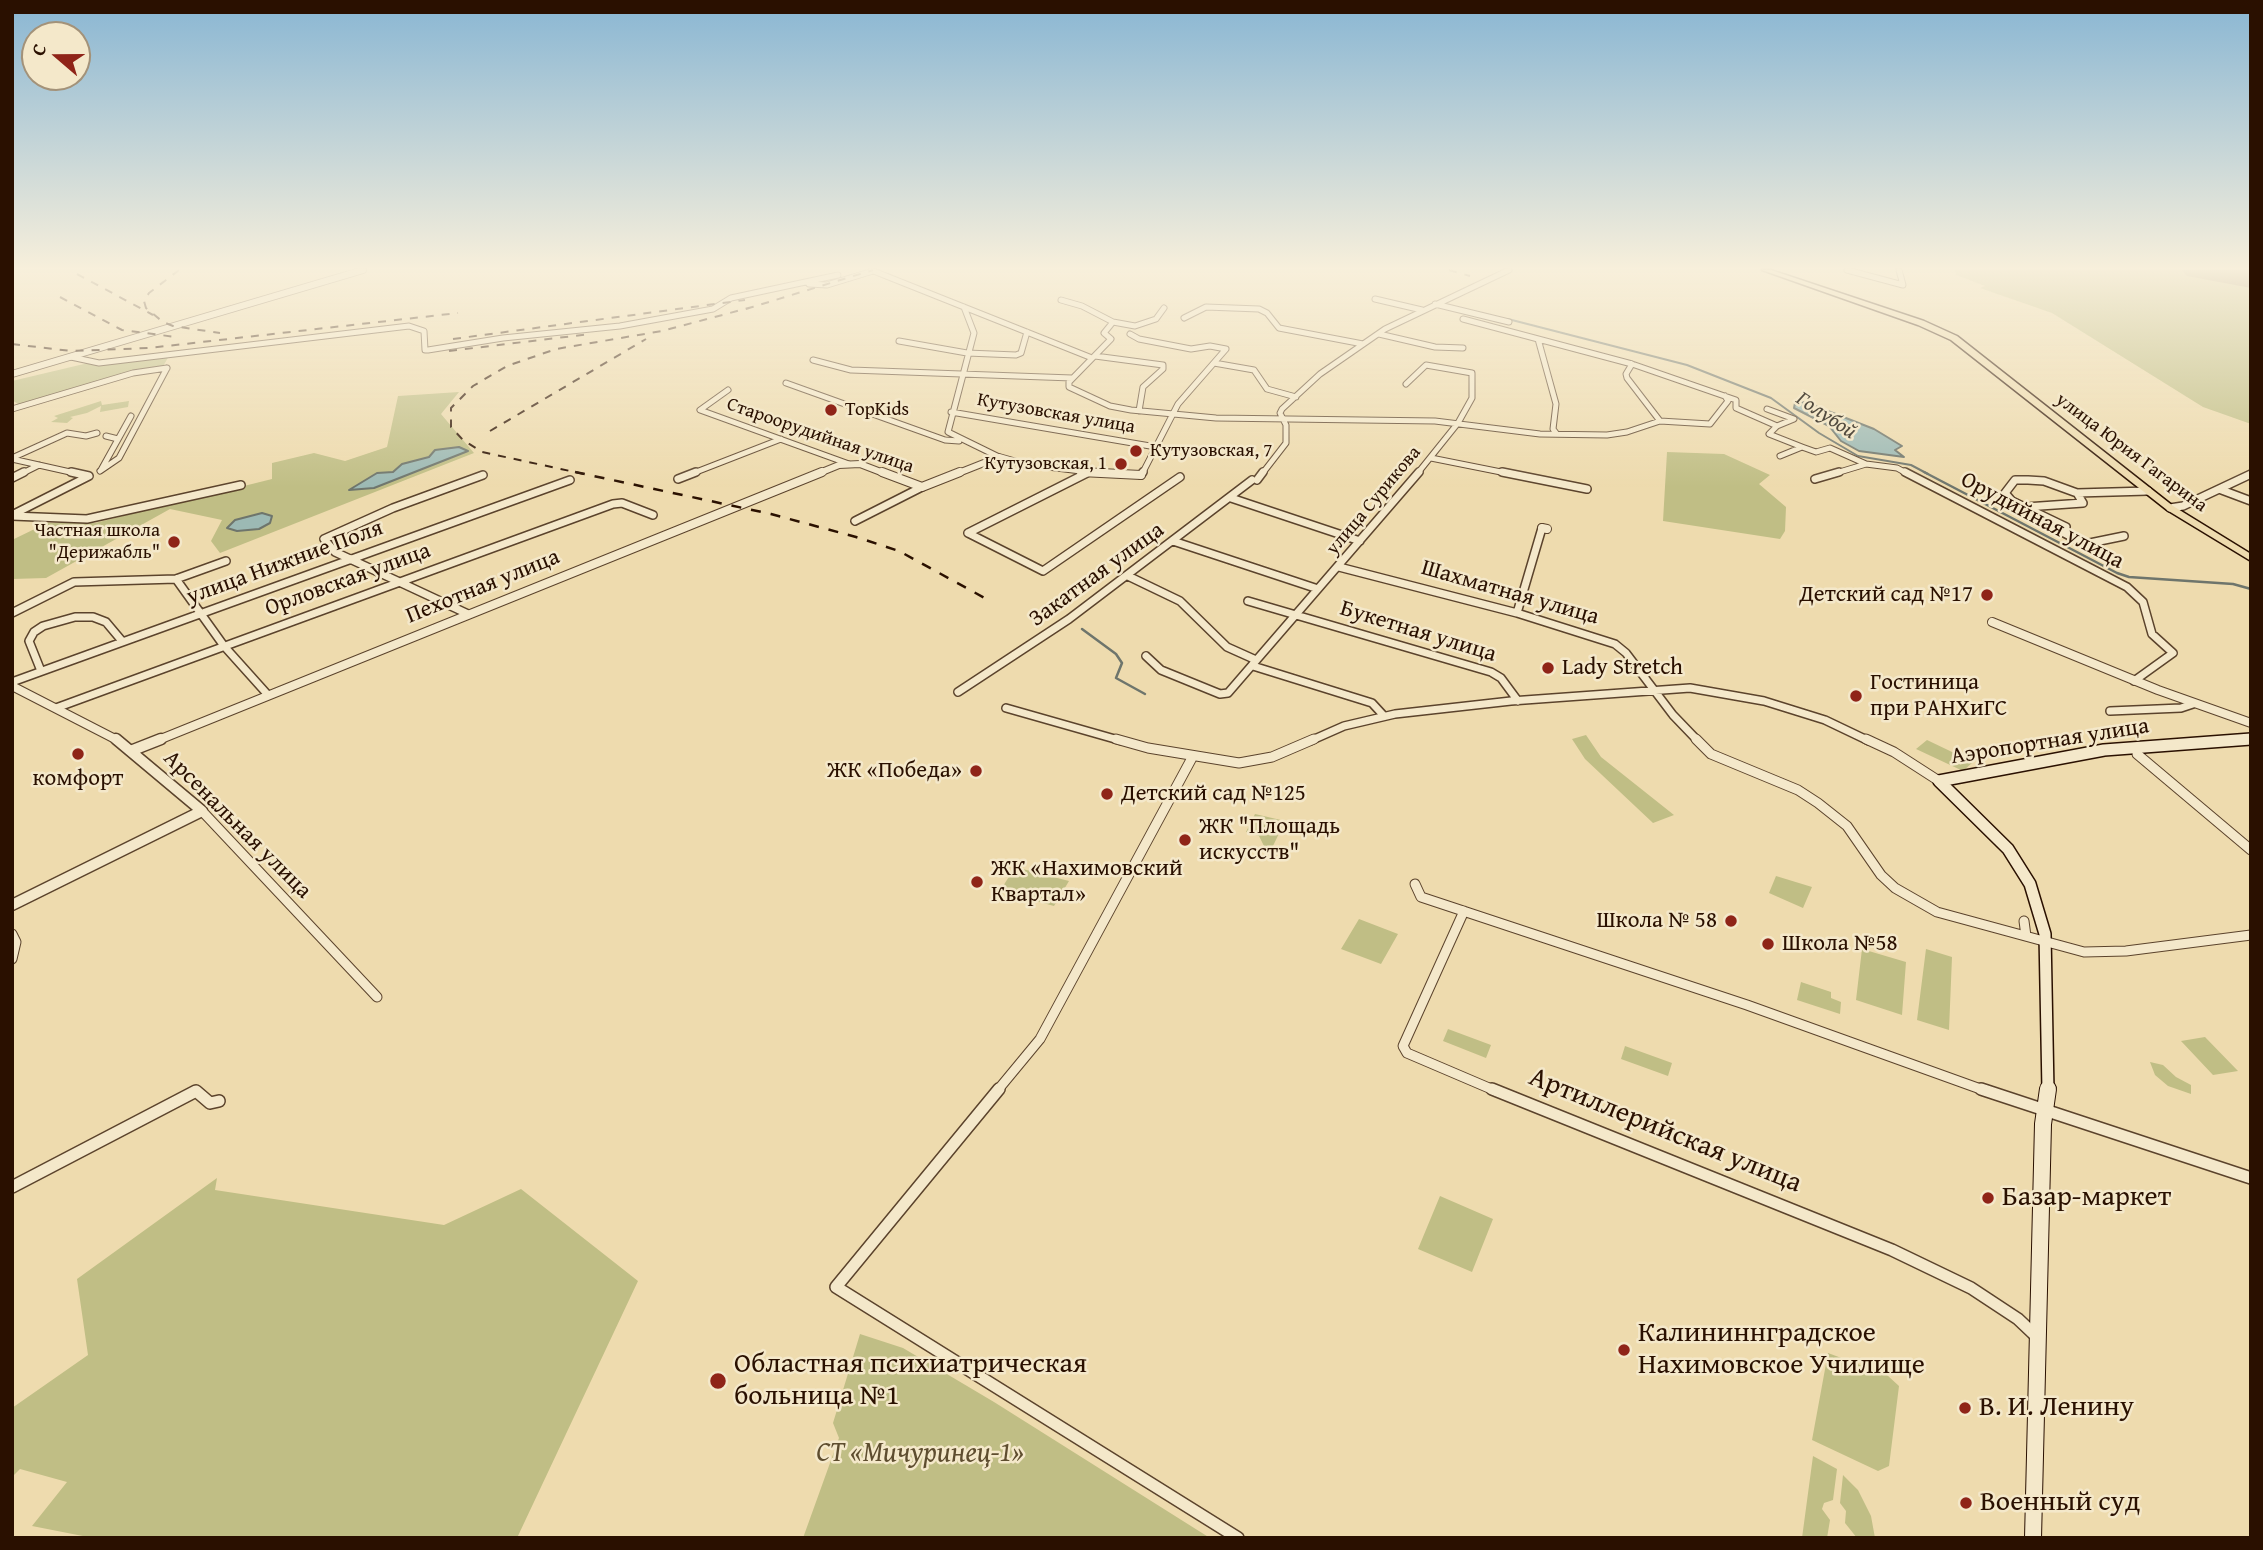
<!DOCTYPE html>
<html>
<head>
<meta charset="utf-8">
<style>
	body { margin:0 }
	#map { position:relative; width:2263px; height:1550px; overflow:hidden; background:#eedbae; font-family:"Gentium Book Plus",serif }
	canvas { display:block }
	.frame { position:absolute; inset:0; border:14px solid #2a1000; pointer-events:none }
	.north { position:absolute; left:21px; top:21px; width:70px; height:70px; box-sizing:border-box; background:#f4e8ca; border:2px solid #a39279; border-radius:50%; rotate:290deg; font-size:19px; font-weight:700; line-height:28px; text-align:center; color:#2a1000 }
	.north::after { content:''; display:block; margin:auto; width:24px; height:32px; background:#8f2418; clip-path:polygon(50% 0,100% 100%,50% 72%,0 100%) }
</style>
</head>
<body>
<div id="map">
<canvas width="2263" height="1550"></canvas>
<div class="frame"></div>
<div class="north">С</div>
</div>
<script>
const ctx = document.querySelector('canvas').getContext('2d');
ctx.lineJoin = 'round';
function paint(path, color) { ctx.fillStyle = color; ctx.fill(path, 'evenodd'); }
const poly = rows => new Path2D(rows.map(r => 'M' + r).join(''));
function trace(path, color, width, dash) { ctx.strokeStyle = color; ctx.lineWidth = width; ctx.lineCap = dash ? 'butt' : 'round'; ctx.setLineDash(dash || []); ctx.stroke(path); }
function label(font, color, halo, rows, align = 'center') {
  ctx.font = font + ' "Gentium Book Plus",serif'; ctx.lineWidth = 5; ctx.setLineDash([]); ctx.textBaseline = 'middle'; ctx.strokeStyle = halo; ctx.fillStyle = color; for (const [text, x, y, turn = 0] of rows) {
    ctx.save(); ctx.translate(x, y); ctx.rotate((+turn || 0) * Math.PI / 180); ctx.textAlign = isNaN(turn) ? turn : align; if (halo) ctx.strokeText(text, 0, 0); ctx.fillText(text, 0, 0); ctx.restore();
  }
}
const green = poly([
	[1955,270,2190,270,2251,280,2251,424,2203,407,2052,313,1980,288,1985,286,1956,275],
	[169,356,162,368,21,406,12,400,12,381,88,363],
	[459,392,441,414,474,453,220,553,211,541,222,520,170,509,46,578,12,579,12,540,47,523,95,523,272,479,272,463,314,453,345,461,387,447,398,396],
	[129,401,128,407,100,412,101,406,87,413,70,417,73,418,67,423,51,422,58,418,54,416,101,401,102,405],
	[1667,452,1724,454,1770,475,1759,484,1786,507,1785,531,1780,539,1663,521],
	[1586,735,1601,757,1674,815,1653,823,1585,759,1572,739],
	[1927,740,1973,762,1963,771,1916,749],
	[1255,814,1285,821,1272,848,1264,846,1259,836,1246,832],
	[1015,867,1069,881,1054,906,1000,891],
	[1776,876,1812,887,1803,908,1769,893],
	[1359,919,1398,934,1381,964,1341,949],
	[1862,949,1906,962,1902,1015,1856,1000],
	[1926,949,1952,957,1949,1030,1917,1020],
	[1801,982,1831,992,1831,998,1841,1002,1840,1014,1797,1000],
	[1448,1029,1491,1045,1486,1058,1443,1041],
	[2205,1037,2238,1071,2213,1075,2181,1041],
	[1625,1046,1672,1063,1668,1076,1621,1059],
	[2150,1062,2163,1065,2176,1077,2191,1085,2191,1094,2168,1086,2155,1075],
	[217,1178,215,1190,444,1225,521,1189,638,1281,517,1538,93,1538,32,1526,67,1482,20,1469,12,1477,12,1408,88,1355,77,1279],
	[1440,1196,1493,1219,1472,1272,1418,1249],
	[860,1334,903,1348,994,1402,1210,1538,803,1538,839,1438,833,1423],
	[1828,1353,1887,1375,1899,1386,1889,1466,1878,1471,1812,1440],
	[1813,1456,1837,1469,1833,1500,1824,1503,1822,1509,1830,1520,1827,1538,1802,1538],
	[1843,1475,1858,1490,1871,1516,1875,1538,1857,1538,1845,1523,1846,1511,1840,1503]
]);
const water = poly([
	[1805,402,1874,429,1902,446,1895,450,1904,457,1859,451,1841,441,1829,426,1794,408,1795,403,1805,402],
	[459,447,468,451,374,488,349,490,377,473,393,472,402,464,429,457,435,450,459,447],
	[262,513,272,516,270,523,259,529,237,531,227,528,235,520,262,513]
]);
const streamFar1 = poly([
	[1508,319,1687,365,1771,398,1819,433,1858,456,1911,465,1928,474]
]);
const stream = poly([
	[1924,472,2117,573,2129,577,2233,584,2251,589],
	[1082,629,1116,654,1122,663,1116,678,1145,694]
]);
const runway = poly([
	[2182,270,2251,270,2251,288,2187,276,2182,270]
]);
const minorFar3 = poly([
	[871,270,1092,358],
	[1847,270,1903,285,1899,270],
	[809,284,827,285,873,271],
	[1375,299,1422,310],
	[1061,300,1082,306,1113,322,1104,333,1111,339,1069,382,1069,387,1110,406,1131,410,1216,418,1435,421,1540,434,1607,435,1627,432,1660,421,1710,424,1728,401,1725,396],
	[1435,304,1509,322],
	[964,307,974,333,948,432,999,457],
	[1184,318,1206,307,1259,309,1267,313,1279,328,1363,344],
	[1463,319,1632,364,1736,400,1736,408,1777,426],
	[1113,322,1135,326,1156,319,1164,308],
	[1130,334,1139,339,1191,349,1210,346,1226,349,1178,404,1142,474],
	[1379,334,1435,347,1463,348],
	[1538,339,1556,404,1553,429,1556,433],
	[899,341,967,353,1016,355,1021,353,1027,332],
	[1095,356,1163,365,1163,369,1143,387,1139,411],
	[71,357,99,363,409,326,424,331,425,350,428,350,503,338,620,326,713,309,731,298,838,275],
	[813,360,851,370,1072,378],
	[1214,363,1254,370,1267,389,1296,397],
	[1632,364,1626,374,1627,378,1660,421],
	[786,383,945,440,959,441],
	[1406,384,1426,365,1472,373,1472,398,1458,423,1417,474],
	[728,390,700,410,849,464],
	[12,409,133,373,167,368],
	[1767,409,1794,419,1777,426,1769,434,1802,447],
	[951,412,1156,447],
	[106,436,118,439],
	[1780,456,1802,447,1816,452,1830,448,1866,464],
	[12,458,67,433,86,436,97,433],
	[1431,458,1511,474],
	[12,459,79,474],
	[101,470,131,416],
	[100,471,119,458,167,368],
	[21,474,39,465],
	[691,474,781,439],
	[1262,474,1286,443,1286,425,1280,413,1282,409,1320,374,1385,329,1509,270],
	[1833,474,1866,464,1897,468,1908,474]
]);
const minorFar2 = poly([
	[1502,472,1587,489],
	[1905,472,2127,587,2143,602,2152,634,2173,653,2134,681],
	[1141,475,1143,472],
	[12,478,24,472],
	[678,479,696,472],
	[1815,479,1839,472],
	[1257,480,1263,472],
	[2219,489,2251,501],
	[2077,493,2044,481,2028,480,2015,480,2005,493,2012,501,2066,527,2064,533,2085,544,2124,536],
	[1231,498,1360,541],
	[2026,507,2083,503,2077,493,2148,491],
	[2170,508,2183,506,2251,474],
	[12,515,89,476,71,472],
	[12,516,87,519,241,485],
	[855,521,922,487],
	[968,533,1043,571,1180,477],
	[968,533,1087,473],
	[1173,541,1318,589],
	[1339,567,1517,613,1615,644,1626,653,1673,715,1698,741],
	[1128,576,1180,601,1227,647,1256,660],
	[176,579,224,646,268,695],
	[1248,601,1491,672,1501,678,1518,701],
	[12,613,74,582,176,579,226,561],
	[1517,613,1542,528],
	[468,614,335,552,324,539,393,508,483,475],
	[1146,656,1161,670,1220,694,1228,693,1419,472],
	[1253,666,1372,703,1384,716],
	[41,671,29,641,34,632,43,626,75,617,93,617,106,622,122,641],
	[12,682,570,480],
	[958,692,1069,619,1252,480],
	[56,708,613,504,622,503,653,515],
	[1006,708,1122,741],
	[2110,711,2181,708,2193,704],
	[1310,741,1344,726,1395,714,1511,701,1690,688,1764,701,1825,720,1869,741]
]);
const minorFar1 = poly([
	[1116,739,1148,748,1239,763,1272,757,1314,739],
	[1696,739,1711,754,1798,790,1818,803,1847,826,1881,875,1895,888,1937,912,2084,952,2126,951,2251,935],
	[1866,739,1894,752,1939,781],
	[2137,754,2251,850],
	[202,811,377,997],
	[1415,884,1421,897,1747,1005,1986,1091],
	[1464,911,1403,1046,1407,1053,1496,1091],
	[2024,921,2026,936],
	[12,934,16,942,12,959],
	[997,1091,1040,1039,1193,756]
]);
const minor = poly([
	[999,1089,836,1287,1238,1538],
	[1492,1089,1892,1250,1971,1288,2018,1319,2037,1337],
	[1981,1089,2251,1178],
	[12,1187,196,1091,210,1103,219,1101]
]);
const tertiaryFar2 = poly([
	[12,374,363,270],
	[817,474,839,465,860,464,886,474],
	[956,474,999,457,1020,463,1109,474]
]);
const tertiaryFar1 = poly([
	[882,472,922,487,960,472],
	[1081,472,1141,475],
	[1542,528,1547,529],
	[1992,622,2158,690,2251,723],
	[12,686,119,741],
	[156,741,822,472]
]);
const tertiary = poly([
	[133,750,161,739],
	[12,905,202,811,116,739]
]);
const secondaryFar2 = poly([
	[2229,741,2251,739]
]);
const secondaryFar1 = poly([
	[1939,781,2008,849,2030,884,2045,934,2048,1091],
	[1939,781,2104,750,2251,739]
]);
const secondary = poly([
	[2033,1538,2043,1124,2048,1089]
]);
const primary = poly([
	[1762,270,1771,270,1924,321,1957,336,2173,506,2251,554,2251,561,2167,510,1951,340,1918,325,1762,270]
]);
const railFar1 = poly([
	[179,270,149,293,144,301,146,308,163,322,173,326,220,333],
	[1449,270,1470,276],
	[77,274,153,315],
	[60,297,122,330,176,337],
	[746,309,873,270],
	[453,339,745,300],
	[12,344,71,351,149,348,458,313],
	[449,351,590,334],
	[490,431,646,339],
	[584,474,482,452,463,440,451,427,451,408,473,386,507,366,556,349,662,331,756,306]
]);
const rail = poly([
	[575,472,771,514,856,537,899,551,992,602]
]);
const markers = [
	[831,410,7,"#8f2418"],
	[1136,451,7,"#8f2418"],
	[1121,464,7,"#8f2418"],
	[174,542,7,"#8f2418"],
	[1987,595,7,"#8f2418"],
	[1548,668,7,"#8f2418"],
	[1856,696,7,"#8f2418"],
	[78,754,7,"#8f2418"],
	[976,771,7,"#8f2418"],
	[1107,794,7,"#8f2418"],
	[1185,840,7,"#8f2418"],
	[977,882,7,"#8f2418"],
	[1731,921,7,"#8f2418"],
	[1768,944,7,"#8f2418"],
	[1988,1198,7,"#8f2418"],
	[1624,1350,7,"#8f2418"],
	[718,1381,9,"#8f2418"],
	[1965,1408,7,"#8f2418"],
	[1966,1503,7,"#8f2418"]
];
const farPoinames = [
	["TopKids",845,410],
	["Кутузовская, 7",1150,451],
	["Кутузовская, 1",1107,464,"right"],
	["Частная школа",160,531,"right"],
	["\"Дерижабль\"",160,553,"right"]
];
const farStreetnames = [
	["Кутузовская улица",1056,414,10],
	["Староорудийная улица",820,436,19],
	["улица Юрия Гагарина",2131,453,37],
	["улица Сурикова",1374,501,-50]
];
const farWaternames = [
	["Голубой",1826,416,34]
];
const streetNames = [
	["Орудийная улица",2042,521,28],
	["улица Нижние Поля",285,563,-20],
	["Закатная улица",1097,575,-36],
	["Орловская улица",348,580,-20],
	["Пехотная улица",483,587,-22],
	["Шахматная улица",1510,593,16],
	["Букетная улица",1418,632,17],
	["Аэропортная улица",2050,742,-9],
	["Арсенальная улица",237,825,45]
];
const poiNames = [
	["Детский сад №17",1973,595,"right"],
	["Lady Stretch",1562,668],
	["Гостиница",1870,683],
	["при РАНХиГС",1870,709],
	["ЖК «Победа»",962,771,"right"],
	["комфорт",78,779,"center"],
	["Детский сад №125",1121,794],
	["ЖК \"Площадь",1199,827],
	["искусств\"",1199,853],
	["ЖК «Нахимовский",991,869],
	["Квартал»",991,895],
	["Школа № 58",1717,921,"right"],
	["Школа №58",1782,944]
];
const nearStreetnames = [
	["Артиллерийская улица",1665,1131,22]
];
const nearPoinames = [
	["Базар-маркет",2002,1198],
	["Калининнградское",1638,1334],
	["Нахимовское Училище",1638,1366],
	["Областная психиатрическая",734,1365],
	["больница №1",734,1397],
	["В. И. Ленину",1979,1408],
	["Военный суд",1980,1503]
];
const nearParknames = [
	["СТ «Мичуринец-1»",920,1454]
];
paint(green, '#c0be85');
paint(water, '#9cb9b4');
trace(water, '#6e756c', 2);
trace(streamFar1, '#6e756c', 2);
trace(stream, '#6e756c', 2.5);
paint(runway, '#8c7657');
trace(minorFar3, '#5b432c', 7);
trace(minorFar2, '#5b432c', 10);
trace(minorFar1, '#5b432c', 11);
trace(minor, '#5b432c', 14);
trace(tertiaryFar2, '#5b432c', 8);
trace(tertiaryFar1, '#5b432c', 10);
trace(tertiary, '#5b432c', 13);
trace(secondaryFar2, '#2a1000', 11);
trace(secondaryFar1, '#2a1000', 14);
trace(secondary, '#2a1000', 18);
trace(primary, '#2a1000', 3);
trace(minorFar3, '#f4e8ca', 5);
trace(minorFar2, '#f4e8ca', 7);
trace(minorFar1, '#f4e8ca', 9);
trace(minor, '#f4e8ca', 11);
trace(tertiaryFar2, '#f4e8ca', 6);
trace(tertiaryFar1, '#f4e8ca', 8);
trace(tertiary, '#f4e8ca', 10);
trace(secondaryFar2, '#f4e8ca', 9);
trace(secondaryFar1, '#f4e8ca', 11);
trace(secondary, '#f4e8ca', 16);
paint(primary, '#eedbae');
trace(railFar1, '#2a1000', 2, [8, 8]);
trace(rail, '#2a1000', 2.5, [10, 10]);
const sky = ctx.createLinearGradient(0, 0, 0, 487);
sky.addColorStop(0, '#89b6d3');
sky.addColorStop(0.55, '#f7efdb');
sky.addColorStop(1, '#f7efdb00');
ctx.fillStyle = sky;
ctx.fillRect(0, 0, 2263, 487);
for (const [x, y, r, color] of markers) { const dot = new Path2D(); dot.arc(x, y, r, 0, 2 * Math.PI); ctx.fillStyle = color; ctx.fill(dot); trace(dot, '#f4e8ca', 2.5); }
label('19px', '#2a1000', '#f4e8ca', farPoinames, 'left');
label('19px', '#2a1000', '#f4e8ca', farStreetnames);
label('italic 21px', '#524b3f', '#f4e8ca', farWaternames);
label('23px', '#2a1000', '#f4e8ca', streetNames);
label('23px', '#2a1000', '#f4e8ca', poiNames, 'left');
label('28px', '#2a1000', '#f4e8ca', nearStreetnames);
label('28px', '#2a1000', '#f4e8ca', nearPoinames, 'left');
label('italic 28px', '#5e4d2f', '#f4e8ca', nearParknames);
</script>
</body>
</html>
